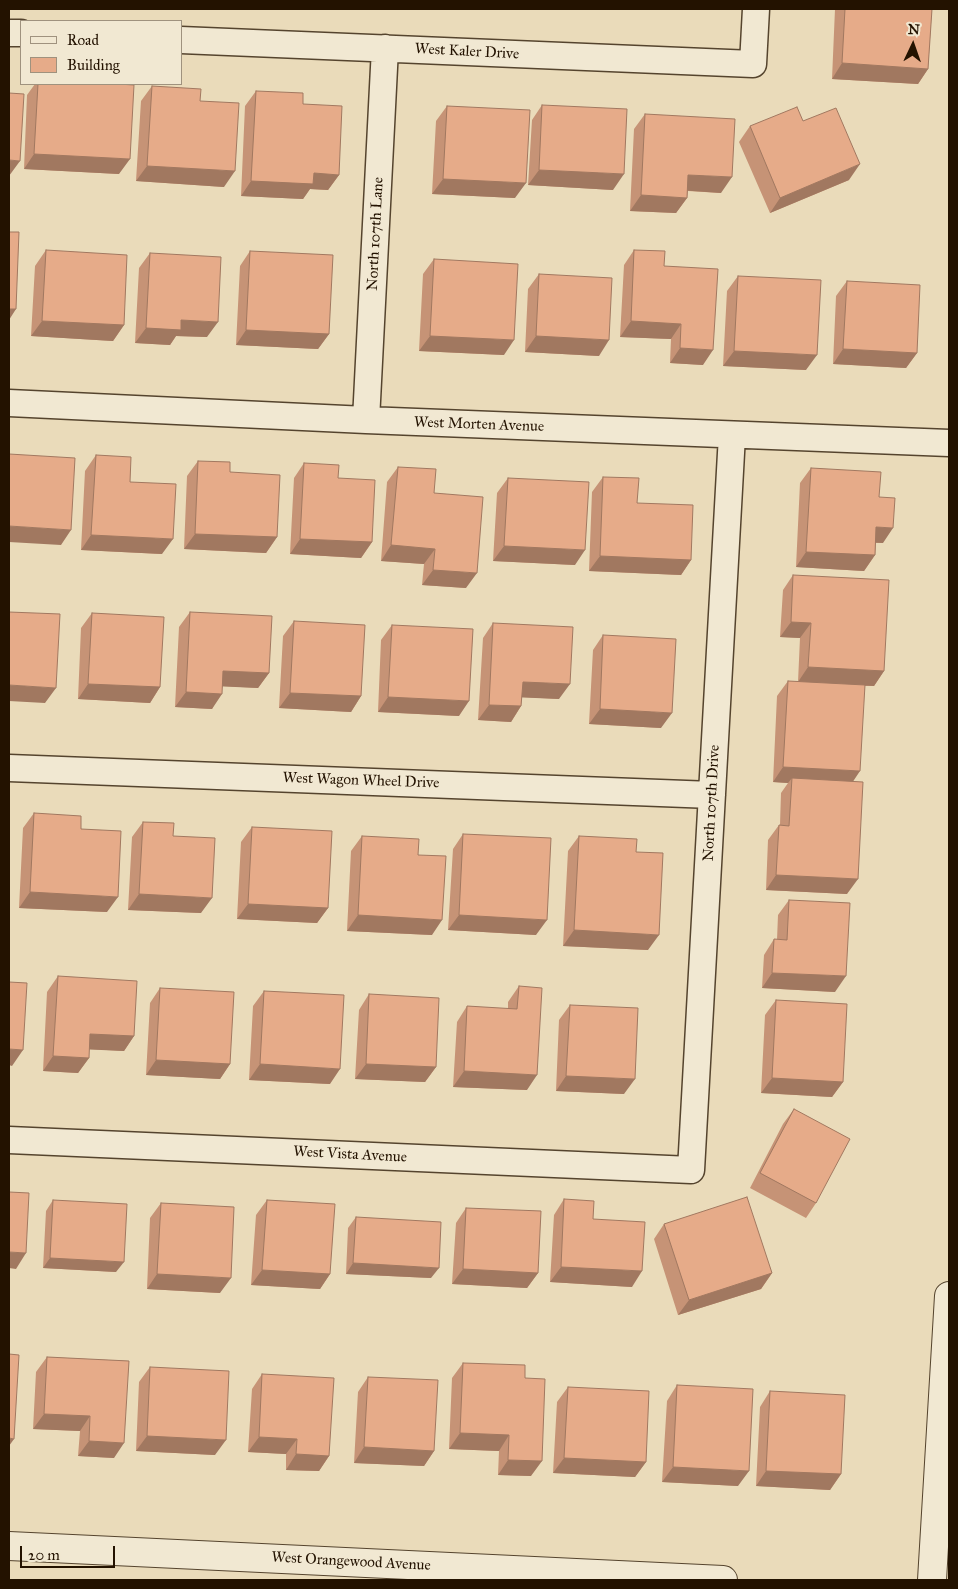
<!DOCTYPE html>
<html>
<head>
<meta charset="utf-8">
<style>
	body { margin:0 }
	#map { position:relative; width:958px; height:1589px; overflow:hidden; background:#eadbba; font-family:"IM FELL Great Primer",serif }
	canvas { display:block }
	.frame { position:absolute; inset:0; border:10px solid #231200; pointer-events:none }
	.legend { position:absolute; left:20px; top:20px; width:162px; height:65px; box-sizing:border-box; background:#f1e8d2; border:1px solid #9f927e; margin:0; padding:6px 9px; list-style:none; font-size:15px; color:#231200 }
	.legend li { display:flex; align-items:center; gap:10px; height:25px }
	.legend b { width:25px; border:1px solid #9f927e }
	.north { position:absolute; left:888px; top:20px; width:50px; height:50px; -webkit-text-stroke:4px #f1e8d2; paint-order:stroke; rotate:3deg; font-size:14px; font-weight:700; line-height:20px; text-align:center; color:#231200 }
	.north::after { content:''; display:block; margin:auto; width:18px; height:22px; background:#231200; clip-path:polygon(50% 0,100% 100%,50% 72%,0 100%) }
	.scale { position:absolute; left:20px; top:1546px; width:95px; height:22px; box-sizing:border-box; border:2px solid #231200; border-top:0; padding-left:6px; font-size:15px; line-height:18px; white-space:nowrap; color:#231200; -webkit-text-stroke:4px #f1e8d2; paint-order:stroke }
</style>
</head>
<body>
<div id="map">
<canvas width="958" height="1589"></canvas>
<div class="frame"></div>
<ul class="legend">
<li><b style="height:6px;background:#f1e8d2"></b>Road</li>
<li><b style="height:14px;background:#e6ab89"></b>Building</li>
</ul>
<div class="north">N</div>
<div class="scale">20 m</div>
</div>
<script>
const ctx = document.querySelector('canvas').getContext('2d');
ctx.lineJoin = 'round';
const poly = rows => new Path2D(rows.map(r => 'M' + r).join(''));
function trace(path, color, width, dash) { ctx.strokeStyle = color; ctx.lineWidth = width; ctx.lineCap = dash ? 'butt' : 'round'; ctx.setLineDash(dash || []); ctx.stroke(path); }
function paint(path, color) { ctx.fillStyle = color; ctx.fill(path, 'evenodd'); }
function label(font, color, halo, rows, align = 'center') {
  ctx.font = font + ' "IM FELL Great Primer",serif'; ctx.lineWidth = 5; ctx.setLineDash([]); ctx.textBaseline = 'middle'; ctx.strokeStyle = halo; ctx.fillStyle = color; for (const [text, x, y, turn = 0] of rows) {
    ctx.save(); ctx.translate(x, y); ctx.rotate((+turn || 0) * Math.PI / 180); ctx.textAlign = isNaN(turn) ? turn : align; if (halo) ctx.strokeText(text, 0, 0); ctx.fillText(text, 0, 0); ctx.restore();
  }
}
const minor = poly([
	[9,33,21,33],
	[181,40,753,64,756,9],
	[9,403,366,420,949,443],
	[366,420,385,48],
	[9,768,712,795],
	[9,1140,691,1170,732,435]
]);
const tertiary = poly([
	[9,1546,723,1580],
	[932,1580,949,1296]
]);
const wall = poly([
	[835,9,932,9,928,69,918,84,832,79],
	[35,84,118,84,119,174,24,169,27,95],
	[152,86,200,101,224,187,136,181,141,101],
	[256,91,303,104,339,175,328,190,310,189,303,199,241,196,245,106],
	[542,105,613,190,528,185,532,120],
	[447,106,515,198,432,194,436,121],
	[645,114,721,193,688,191,687,198,676,213,630,211,634,129],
	[803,121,849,180,770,213,739,142,750,126],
	[46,250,124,325,113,341,31,336,35,266],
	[634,250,664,266,703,365,670,363,671,339,620,337,624,265],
	[250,251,329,334,318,349,236,345,240,266],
	[150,253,207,337,176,336,170,345,135,343,139,268],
	[434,259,504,355,419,351,423,274],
	[539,274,599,356,525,352,528,289],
	[738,276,806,370,723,366,727,291],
	[847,281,917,353,906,368,833,364,836,296],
	[96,455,130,482,162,554,81,550,85,471],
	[198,461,230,472,277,537,266,553,184,549,187,476],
	[304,463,338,478,372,542,361,558,290,554,294,478],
	[398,467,434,493,466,588,422,585,424,564,381,561,387,482],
	[811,468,879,497,883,543,876,543,875,555,864,571,796,567,800,483],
	[603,477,637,503,691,560,681,575,589,571,592,492],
	[508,478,575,565,493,561,497,493],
	[793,575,884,671,874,686,865,686,853,781,847,894,766,890,768,840,779,825,780,825,781,793,788,783,773,782,777,696,788,681,798,682,800,638,780,637,783,590],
	[190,612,269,673,258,688,223,686,212,709,175,707,179,627],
	[92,613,160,687,150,703,78,699,81,628],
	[294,621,361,696,351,712,279,708,283,636],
	[493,623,559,699,522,697,521,706,511,722,478,720,483,638],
	[392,625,459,716,378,712,381,640],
	[603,635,661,728,589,724,593,650],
	[34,813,81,829,107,912,19,908,23,828],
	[143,822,173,836,201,913,128,910,132,837],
	[252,827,328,908,317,923,237,919,241,842],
	[463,834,536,935,448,930,453,849],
	[362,836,418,855,432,935,347,931,351,851],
	[579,836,636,852,648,950,563,946,568,851],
	[789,900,835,992,762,988,764,955,774,939,777,940,778,915],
	[58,976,134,1036,124,1051,89,1049,89,1058,78,1073,43,1071,47,992],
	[519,986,527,1090,453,1087,457,1022,467,1006,508,1009,508,1002],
	[160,988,230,1064,220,1079,146,1075,150,1003],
	[264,991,330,1084,249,1080,253,1006],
	[369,994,436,1067,425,1082,355,1079,359,1010],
	[776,1000,843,1082,832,1097,761,1093,765,1015],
	[570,1005,624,1094,556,1091,559,1020],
	[794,1109,816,1203,806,1218,750,1188,783,1124],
	[564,1199,593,1219,632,1287,550,1282,554,1215],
	[53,1200,116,1272,43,1268,46,1211],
	[267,1200,330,1274,320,1289,251,1285,256,1215],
	[161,1203,220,1293,147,1289,150,1218],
	[466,1208,538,1273,527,1288,452,1284,456,1223],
	[356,1217,431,1278,346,1274,348,1228],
	[664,1224,772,1273,761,1289,678,1315,654,1239],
	[47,1357,129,1361,114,1458,78,1456,80,1431,33,1429,36,1372],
	[463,1363,525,1378,531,1476,498,1475,499,1451,449,1449,452,1378],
	[150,1367,215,1455,136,1451,139,1382],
	[262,1374,329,1456,319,1471,286,1470,286,1454,248,1452,252,1389],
	[368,1377,434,1451,424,1466,354,1463,358,1392],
	[677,1385,738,1486,662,1482,667,1401],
	[568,1387,646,1462,635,1477,553,1473,557,1402],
	[770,1391,841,1474,830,1490,756,1486,760,1407]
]);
const shadedWall = poly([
	[842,63,928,69,918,84,832,79],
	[34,154,130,159,119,174,24,169],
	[9,160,20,161,9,176],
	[860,164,849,180,770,213,780,198],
	[147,166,235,171,224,187,136,181],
	[539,170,624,174,613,190,528,185],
	[314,173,339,175,328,190,310,189,303,199,241,196,251,181],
	[688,175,732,177,721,193,678,190],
	[443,179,526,183,515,198,432,194],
	[641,195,687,198,676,213,630,211],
	[9,309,16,309,9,320],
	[181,320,218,322,207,337,176,336,170,345,135,343,146,328],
	[42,321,124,325,113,341,31,336],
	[631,321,681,324,671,339,620,337],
	[246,330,329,334,318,349,236,345],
	[430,336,514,340,504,355,419,351],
	[536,336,609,340,599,356,525,352],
	[680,348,713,350,703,365,670,363],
	[843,349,917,353,906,368,833,364],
	[734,351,817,355,806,370,723,366],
	[9,526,71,530,61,545,9,542],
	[876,527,893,528,883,543,866,542],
	[195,534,277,537,266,553,184,549],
	[91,535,173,539,162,554,81,550],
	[300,539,372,542,361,558,290,554],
	[391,545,435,549,424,564,381,561],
	[504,546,585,550,575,565,493,561],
	[806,552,875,555,864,571,796,567],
	[600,556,691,560,681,575,589,571],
	[433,570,477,573,466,588,422,585],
	[791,622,811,623,800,638,780,637],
	[808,667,884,671,874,686,798,682],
	[223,671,269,673,258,688,213,686],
	[523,682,570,684,559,699,512,697],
	[88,684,160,687,150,703,78,699],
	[9,685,56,688,45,703,9,701],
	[186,692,222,694,212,709,175,707],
	[290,693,361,696,351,712,279,708],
	[388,697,469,701,459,716,378,712],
	[489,705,521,706,511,722,478,720],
	[600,709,672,713,661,728,589,724],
	[783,767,860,771,850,786,792,778,788,783,773,782],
	[776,875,858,879,847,894,766,890],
	[30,892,118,897,107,912,19,908],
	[139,894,212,898,201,913,128,910],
	[248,904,328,908,317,923,237,919],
	[358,915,442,920,432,935,347,931],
	[459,915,547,920,536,935,448,930],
	[574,930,659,935,648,950,563,946],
	[772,973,846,976,835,992,762,988],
	[90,1034,134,1036,124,1051,79,1049],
	[9,1049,23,1050,12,1066,9,1065],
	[53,1056,89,1058,78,1073,43,1071],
	[156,1060,230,1064,220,1079,146,1075],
	[260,1064,340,1069,330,1084,249,1080],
	[366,1064,436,1067,425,1082,355,1079],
	[464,1071,537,1075,527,1090,453,1087],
	[566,1076,635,1079,624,1094,556,1091],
	[772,1078,843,1082,832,1097,761,1093],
	[9,1252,26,1253,16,1269,9,1268],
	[50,1258,124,1262,116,1272,43,1268],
	[353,1263,439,1268,431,1278,346,1274],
	[561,1267,642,1271,632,1287,550,1282],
	[463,1269,538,1273,527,1288,452,1284],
	[262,1270,330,1274,320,1289,251,1285],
	[772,1273,761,1289,678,1315,689,1300],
	[157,1274,231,1278,220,1293,147,1289],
	[44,1414,90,1416,80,1431,33,1429],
	[460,1433,509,1435,499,1451,449,1449],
	[147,1436,226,1440,215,1455,136,1451],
	[259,1437,297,1439,286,1454,248,1452],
	[9,1438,14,1439,9,1446],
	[89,1441,124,1443,114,1458,78,1456],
	[364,1447,434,1451,424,1466,354,1463],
	[296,1454,329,1456,319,1471,286,1470],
	[564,1458,646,1462,635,1477,553,1473],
	[508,1460,542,1461,531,1476,498,1475],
	[673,1467,749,1471,738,1486,662,1482],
	[766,1471,841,1474,830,1490,756,1486]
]);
const building = poly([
	[845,9,932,9,928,69,842,63,845,9],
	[38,84,118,84,134,85,130,159,34,154,38,84],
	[152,86,201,89,200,101,239,103,235,171,147,166,152,86],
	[256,91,303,93,303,104,342,106,339,175,314,173,313,184,251,181,256,91],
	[9,93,24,94,20,161,9,160,9,93],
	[542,105,627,109,624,174,539,170,542,105],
	[447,106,530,110,526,183,443,179,447,106],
	[797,107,803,121,836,108,860,164,780,198,750,126,797,107],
	[645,114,735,119,732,177,688,175,687,198,641,195,645,114],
	[9,232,19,232,16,309,9,309,9,232],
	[46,250,127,255,124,325,42,321,46,250],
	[634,250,665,251,664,266,718,269,713,350,680,348,681,324,631,321,634,250],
	[250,251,333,255,329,334,246,330,250,251],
	[150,253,221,257,218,322,181,320,181,330,146,328,150,253],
	[434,259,518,264,514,340,430,336,434,259],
	[539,274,612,278,609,340,536,336,539,274],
	[738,276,821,280,817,355,734,351,738,276],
	[847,281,920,285,917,353,843,349,847,281],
	[9,454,75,458,71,530,9,526,9,454],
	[96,455,131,457,130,482,176,484,173,539,91,535,96,455],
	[198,461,230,462,230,472,280,475,277,537,195,534,198,461],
	[304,463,339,465,338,478,375,480,372,542,300,539,304,463],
	[398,467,436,469,434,493,483,497,477,573,433,570,435,549,391,545,398,467],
	[811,468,881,472,879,497,895,498,893,528,876,527,875,555,806,552,811,468],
	[603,477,639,478,637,503,693,505,691,560,600,556,603,477],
	[508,478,589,482,585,550,504,546,508,478],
	[793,575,889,580,884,671,808,667,811,623,791,622,793,575],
	[9,612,60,614,56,688,9,685,9,612],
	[190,612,272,616,269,673,223,671,222,694,186,692,190,612],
	[92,613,164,617,160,687,88,684,92,613],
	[294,621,365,625,361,696,290,693,294,621],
	[493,623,573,627,570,684,523,682,521,706,489,705,493,623],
	[392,625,473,629,469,701,388,697,392,625],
	[603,635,676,639,672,713,600,709,603,635],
	[788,681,865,685,860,771,783,767,788,681],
	[792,778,863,782,858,879,776,875,779,825,789,826,792,778],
	[34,813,81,816,81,829,121,831,118,897,30,892,34,813],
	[143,822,174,823,173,836,215,838,212,898,139,894,143,822],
	[252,827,332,831,328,908,248,904,252,827],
	[463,834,551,838,547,920,459,915,463,834],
	[362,836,419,839,418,855,446,856,442,920,358,915,362,836],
	[579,836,637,839,636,852,663,853,659,935,574,930,579,836],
	[789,900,850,903,846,976,772,973,774,939,787,940,789,900],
	[58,976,137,981,134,1036,90,1034,89,1058,53,1056,58,976],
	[9,982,27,983,23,1050,9,1049,9,982],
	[519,986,542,988,537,1075,464,1071,467,1006,517,1009,519,986],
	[160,988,234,992,230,1064,156,1060,160,988],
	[264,991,344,995,340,1069,260,1064,264,991],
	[369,994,439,998,436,1067,366,1064,369,994],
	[776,1000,847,1004,843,1082,772,1078,776,1000],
	[570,1005,638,1008,635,1079,566,1076,570,1005],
	[794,1109,850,1139,816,1203,760,1173,794,1109],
	[9,1192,29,1193,26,1253,9,1252,9,1192],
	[747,1197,772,1273,689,1300,664,1224,747,1197],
	[564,1199,594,1201,593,1219,645,1222,642,1271,561,1267,564,1199],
	[53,1200,127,1204,124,1262,50,1258,53,1200],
	[267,1200,335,1204,330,1274,262,1270,267,1200],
	[161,1203,234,1207,231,1278,157,1274,161,1203],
	[466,1208,541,1211,538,1273,463,1269,466,1208],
	[356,1217,441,1222,439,1268,353,1263,356,1217],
	[9,1354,19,1355,14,1439,9,1438,9,1354],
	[47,1357,129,1361,124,1443,89,1441,90,1416,44,1414,47,1357],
	[463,1363,525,1365,525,1378,545,1379,542,1461,508,1460,509,1435,460,1433,463,1363],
	[150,1367,229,1371,226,1440,147,1436,150,1367],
	[262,1374,334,1378,329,1456,296,1454,297,1439,259,1437,262,1374],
	[368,1377,438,1380,434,1451,364,1447,368,1377],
	[677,1385,753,1389,749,1471,673,1467,677,1385],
	[568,1387,649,1391,646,1462,564,1458,568,1387],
	[770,1391,845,1395,841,1474,766,1471,770,1391]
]);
const streetNames = [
	["West Kaler Drive",467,52,3],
	["North 107th Lane",376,234,-87],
	["West Morten Avenue",479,425,2],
	["West Wagon Wheel Drive",361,781,2],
	["North 107th Drive",712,803,-87],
	["West Vista Avenue",350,1155,3],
	["West Orangewood Avenue",351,1562,3]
];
trace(minor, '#55442e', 29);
trace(tertiary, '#55442e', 30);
trace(minor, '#f1e8d2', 26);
trace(tertiary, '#f1e8d2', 28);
paint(wall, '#c69376');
paint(shadedWall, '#a17860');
paint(building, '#e6ab89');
trace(building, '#a17860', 1);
label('15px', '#231200', '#f1e8d2', streetNames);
</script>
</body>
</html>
